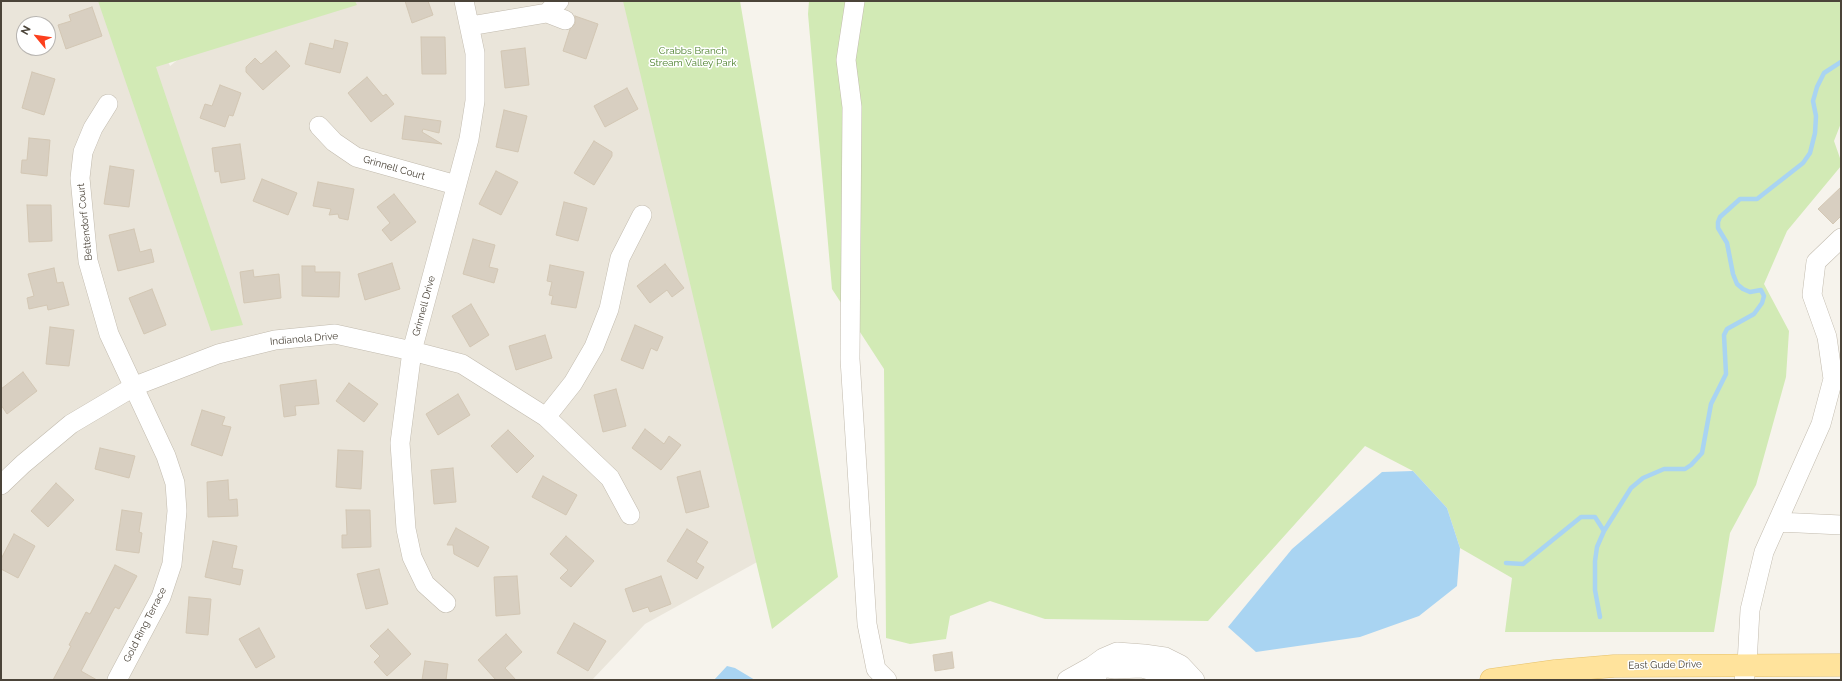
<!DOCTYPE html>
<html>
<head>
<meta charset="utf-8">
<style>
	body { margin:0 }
	#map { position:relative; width:1842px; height:681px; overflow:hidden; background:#f6f3ec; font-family:Raleway,sans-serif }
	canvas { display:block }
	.frame { position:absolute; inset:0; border:2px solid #4b4439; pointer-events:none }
	.north { position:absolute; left:16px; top:16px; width:40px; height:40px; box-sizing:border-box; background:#fff; border:1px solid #b7b4b0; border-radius:50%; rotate:299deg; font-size:11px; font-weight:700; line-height:16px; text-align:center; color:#4b4439 }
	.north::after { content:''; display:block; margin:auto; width:14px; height:18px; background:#fc3f1d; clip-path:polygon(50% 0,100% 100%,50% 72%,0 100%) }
</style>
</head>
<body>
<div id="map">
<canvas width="1842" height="681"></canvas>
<div class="frame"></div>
<div class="north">N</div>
</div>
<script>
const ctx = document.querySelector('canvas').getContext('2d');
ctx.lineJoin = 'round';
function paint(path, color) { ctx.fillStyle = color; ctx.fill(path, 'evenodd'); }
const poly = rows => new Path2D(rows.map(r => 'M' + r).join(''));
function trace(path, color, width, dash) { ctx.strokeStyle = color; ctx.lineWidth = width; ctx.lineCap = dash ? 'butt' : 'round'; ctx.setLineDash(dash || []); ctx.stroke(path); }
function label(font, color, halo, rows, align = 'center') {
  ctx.font = font + ' Raleway,sans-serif'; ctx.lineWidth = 3; ctx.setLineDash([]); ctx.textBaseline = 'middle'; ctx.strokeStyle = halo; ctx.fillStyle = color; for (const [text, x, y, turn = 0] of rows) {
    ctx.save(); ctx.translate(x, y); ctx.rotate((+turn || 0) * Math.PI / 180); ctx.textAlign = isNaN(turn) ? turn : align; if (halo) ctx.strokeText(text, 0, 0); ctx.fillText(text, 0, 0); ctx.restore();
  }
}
const residential = poly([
	[1,1,142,1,170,66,251,1,644,1,768,556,645,624,592,680,1,680],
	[24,24,48,24,48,48,24,48]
]);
const green = poly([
	[98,1,355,1,357,5,156,67,243,325,211,331],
	[623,1,740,1,838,577,772,629],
	[809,1,1841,1,1841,123,1834,141,1841,161,1841,166,1787,231,1764,284,1789,331,1786,377,1756,485,1730,533,1714,632,1505,632,1512,578,1460,548,1447,508,1413,471,1365,446,1208,621,1045,619,990,601,950,616,946,639,910,644,886,638,884,369,832,289,808,14]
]);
const water = poly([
	[1413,471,1447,508,1460,548,1457,586,1419,616,1360,637,1256,652,1228,627,1292,549,1382,472],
	[727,666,735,668,755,680,714,680]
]);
const stream = poly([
	[1506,563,1523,564,1581,517,1595,517,1604,531],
	[1600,617,1595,590,1595,561,1597,547,1604,531,1631,488,1643,478,1664,469,1685,469,1691,465,1702,453,1711,404,1726,374,1724,335,1727,329,1754,314,1762,303,1764,296,1761,290,1750,292,1743,289,1737,284,1733,274,1727,243,1718,228,1718,222,1720,217,1740,199,1757,199,1803,163,1810,153,1815,133,1816,116,1813,101,1817,87,1824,73,1841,62]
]);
const building = poly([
	[405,1,428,1,433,15,412,23,405,1],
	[92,7,102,36,66,49,58,25,71,21,69,15,92,7],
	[575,16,598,24,586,59,563,51,570,29,575,24,575,16],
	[421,37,445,37,446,74,422,74,421,37],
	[335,40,348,43,340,73,305,64,310,43,333,49,335,40],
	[525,48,529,85,505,88,501,51,525,48],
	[276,51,290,66,263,90,246,72,246,67,255,58,261,64,276,51],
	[32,72,55,79,44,115,22,108,32,72],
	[367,77,383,96,386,94,394,104,371,122,348,93,367,77],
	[220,85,241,93,233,116,229,115,225,127,200,118,205,104,212,106,220,85],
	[627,88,638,109,605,127,594,106,627,88],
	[504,110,527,116,518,152,496,147,504,110],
	[405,116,441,121,439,133,423,129,422,132,442,144,402,139,405,116],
	[29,138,50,140,47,176,21,173,22,160,27,160,29,138],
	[594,141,612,152,612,156,594,185,574,173,594,141],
	[240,144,245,179,221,183,219,171,215,172,212,148,240,144],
	[110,166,134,170,129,207,104,204,110,166],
	[496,171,518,182,501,215,479,204,496,171],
	[262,179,297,193,288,215,253,201,262,179],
	[318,182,354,189,348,220,339,218,338,214,329,215,331,209,313,206,318,182],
	[1841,187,1841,216,1833,224,1818,209,1841,187],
	[394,194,416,222,391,241,382,230,390,223,377,207,394,194],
	[564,202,587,208,578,241,556,235,564,202],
	[27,205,51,205,52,241,29,242,27,205],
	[134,229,140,252,151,249,154,262,118,271,109,235,134,229],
	[473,239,495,245,489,267,498,269,494,283,463,274,473,239],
	[392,263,400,289,365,300,358,274,392,263],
	[665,264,684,288,672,297,667,290,650,303,637,286,665,264],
	[550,265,584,272,576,308,551,304,553,296,549,295,552,282,547,281,550,265],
	[302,266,315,266,315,272,340,272,339,297,302,296,302,266],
	[54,268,57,283,63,282,69,305,48,310,47,305,29,309,27,298,34,296,28,274,54,268],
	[253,270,254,277,279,274,281,298,244,303,240,272,253,270],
	[152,289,166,325,144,334,129,298,152,289],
	[471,304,489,335,470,347,452,316,471,304],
	[635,325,663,337,657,351,651,348,643,369,621,360,635,325],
	[50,327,74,330,69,366,46,364,50,327],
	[545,335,552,358,516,370,509,346,545,335],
	[23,372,37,391,7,414,1,405,1,389,23,372],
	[316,380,319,404,295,406,296,415,284,417,280,385,316,380],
	[349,383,378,404,364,422,336,401,349,383],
	[616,389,626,426,603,432,594,395,616,389],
	[458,394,470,415,438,435,426,414,458,394],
	[202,410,225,417,222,425,231,427,222,456,191,445,202,410],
	[645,429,664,444,669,436,681,445,661,470,632,448,645,429],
	[508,430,534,456,517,473,491,446,508,430],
	[100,448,135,456,129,478,95,469,100,448],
	[338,450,363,451,361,489,336,487,338,450],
	[453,468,456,502,434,504,431,470,453,468],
	[700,471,709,507,686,513,677,477,700,471],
	[543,476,577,495,566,515,532,497,543,476],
	[228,480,229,500,237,499,238,516,208,517,207,482,228,480],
	[56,483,74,500,48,527,31,511,56,483],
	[122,510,142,513,139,532,142,533,139,553,116,550,122,510],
	[346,510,370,510,371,547,342,548,342,535,347,535,346,510],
	[456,528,489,547,478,567,454,554,453,545,447,545,456,528],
	[687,529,708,542,696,562,704,567,697,579,667,561,687,529],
	[14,534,35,546,18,578,1,569,1,559,14,534],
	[566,536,594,561,571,587,560,578,568,570,550,554,566,536],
	[213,541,237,546,232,568,243,570,240,585,205,577,213,541],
	[115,565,137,576,119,609,115,607,81,671,97,680,53,680,71,646,69,645,86,612,90,614,115,565],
	[379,569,388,604,366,609,357,574,379,569],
	[517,576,520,614,496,616,494,577,517,576],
	[661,576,671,604,650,612,648,607,633,612,625,589,661,576],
	[189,597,211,599,208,635,186,633,189,597],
	[574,623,606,641,588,671,557,653,574,623],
	[259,628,275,657,256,668,239,639,259,628],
	[388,629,411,654,387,676,374,662,380,656,370,646,388,629],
	[506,634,522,652,505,668,516,680,496,680,478,660,506,634],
	[952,652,954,668,935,671,933,655,952,652],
	[425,661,448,664,446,680,422,680,425,661]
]);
const minor = poly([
	[855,1,846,60,852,107,850,359,867,624,876,669,887,680],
	[547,13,565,20],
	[470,26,547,13,559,1],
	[108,104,93,128,83,152,80,178,88,261,109,334,166,456,175,483,177,511,172,564,161,597,117,680],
	[319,126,334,142,356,157,456,185],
	[546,417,573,383,594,347,609,309,620,258,642,215],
	[1,485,23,464,71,424,135,386,218,354,275,340,335,334,412,351,462,364,546,417,610,478,630,515],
	[1778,522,1841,525],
	[446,603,425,584,412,557,406,529,400,443,412,351,469,139,475,101,475,53,464,1],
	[1067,680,1092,666,1097,680],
	[1172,680,1157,672,1142,668,1115,669,1092,666,1103,658,1117,652,1144,654,1165,657,1181,665,1195,680],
	[1744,680,1747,664,1750,610,1764,552,1821,424,1833,379,1827,337,1812,295,1816,262,1841,238]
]);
const major = poly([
	[1491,680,1555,671,1614,666,1841,665]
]);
const parkNames = [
	["Crabbs Branch",693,51],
	["Stream Valley Park",693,63]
];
const streetNames = [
	["Grinnell Court",394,168,16],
	["Bettendorf Court",85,222,-96],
	["Grinnell Drive",424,306,-75],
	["Indianola Drive",304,339,-5],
	["Gold Ring Terrace",145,625,-63],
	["East Gude Drive",1665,665,-1]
];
paint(residential, '#eae5da');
paint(green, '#d2eab5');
paint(water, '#a9d4f2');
trace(stream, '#a9d4f2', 4.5);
paint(building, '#d8cfc1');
trace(building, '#d3c7b4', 1);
trace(minor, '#c2bbae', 20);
trace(major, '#e6c16a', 23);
trace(minor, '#fff', 19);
trace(major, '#ffe39c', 22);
label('10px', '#4a7f2a', '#fff', parkNames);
label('10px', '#4b4439', '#fff', streetNames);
</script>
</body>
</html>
